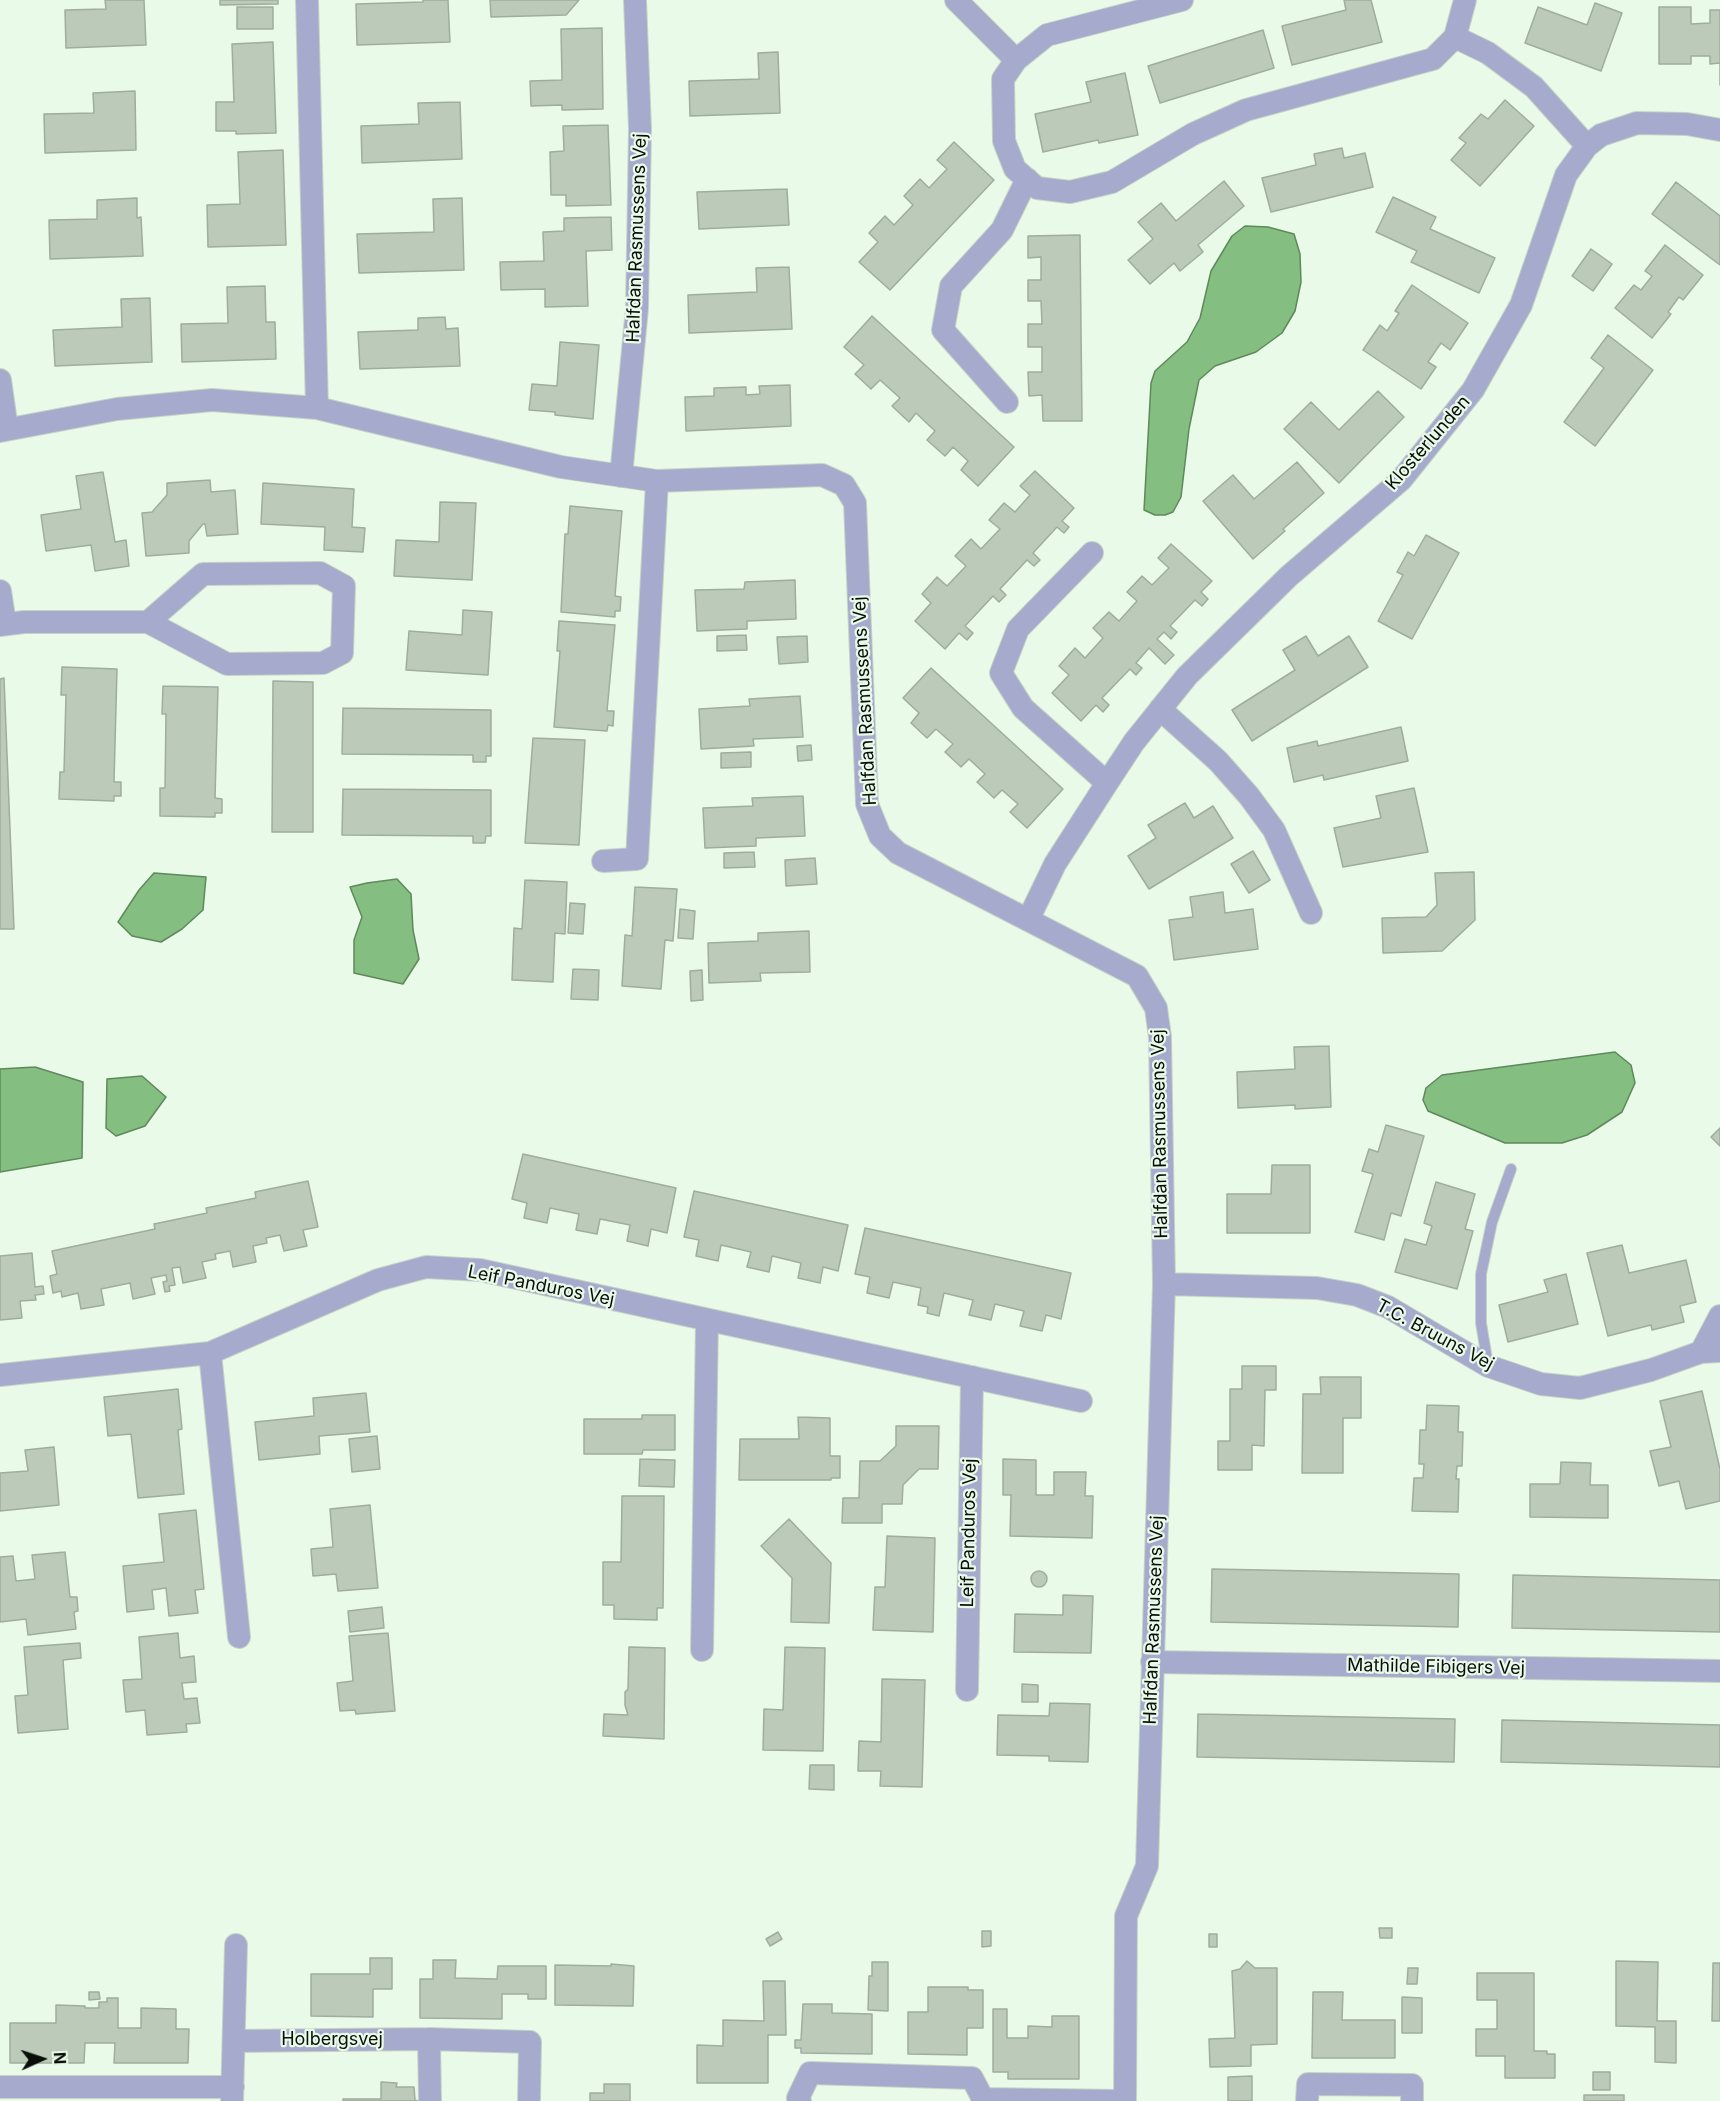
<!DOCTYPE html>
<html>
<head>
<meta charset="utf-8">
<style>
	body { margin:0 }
	#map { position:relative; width:1720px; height:2101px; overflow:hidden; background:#eafae9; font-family:Inter,sans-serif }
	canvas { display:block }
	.north { position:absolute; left:12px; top:2029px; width:60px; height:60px; -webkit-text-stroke:4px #eafae9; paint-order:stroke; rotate:87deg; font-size:16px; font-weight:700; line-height:24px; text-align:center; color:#090e09 }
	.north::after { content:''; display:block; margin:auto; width:21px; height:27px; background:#090e09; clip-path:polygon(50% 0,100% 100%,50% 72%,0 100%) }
</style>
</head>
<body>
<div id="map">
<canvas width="1720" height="2101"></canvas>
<div class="north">N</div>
</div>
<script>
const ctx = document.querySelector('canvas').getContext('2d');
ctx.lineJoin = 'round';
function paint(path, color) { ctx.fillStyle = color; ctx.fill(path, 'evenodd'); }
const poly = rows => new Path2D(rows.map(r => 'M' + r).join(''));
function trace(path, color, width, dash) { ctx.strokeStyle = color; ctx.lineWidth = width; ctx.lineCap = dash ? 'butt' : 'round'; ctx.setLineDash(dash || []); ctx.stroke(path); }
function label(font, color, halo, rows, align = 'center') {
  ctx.font = font + ' Inter,sans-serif'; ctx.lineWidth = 4.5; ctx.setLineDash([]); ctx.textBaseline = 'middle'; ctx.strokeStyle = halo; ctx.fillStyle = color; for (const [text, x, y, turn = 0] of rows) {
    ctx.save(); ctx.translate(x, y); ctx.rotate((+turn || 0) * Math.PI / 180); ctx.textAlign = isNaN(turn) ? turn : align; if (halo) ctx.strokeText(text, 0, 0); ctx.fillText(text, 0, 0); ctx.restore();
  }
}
const water = poly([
	[1245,226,1268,227,1294,234,1300,254,1301,282,1295,311,1282,333,1256,352,1215,366,1199,380,1189,429,1181,497,1173,512,1165,515,1155,515,1144,510,1151,383,1155,371,1187,342,1200,318,1211,271,1232,236,1245,226],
	[154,873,206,877,203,910,182,929,161,942,132,936,118,922,139,890,154,873],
	[397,879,411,894,413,930,419,959,403,984,354,973,354,940,362,917,350,887,367,883,397,879],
	[1615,1052,1631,1065,1635,1083,1622,1112,1587,1135,1562,1143,1505,1143,1428,1111,1423,1100,1426,1088,1442,1075,1615,1052],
	[35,1067,83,1082,82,1158,0,1172,0,1069,35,1067],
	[142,1076,166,1097,145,1126,116,1136,106,1128,107,1079,142,1076]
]);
const building = poly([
	[105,0,144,0,146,45,66,48,65,10,106,9,105,0],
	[220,0,278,0,278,4,220,5,220,0],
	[423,0,448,0,450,42,357,45,356,4,423,2,423,0],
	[490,0,579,0,566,15,491,17,490,0],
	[1344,0,1371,0,1382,42,1292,65,1282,26,1346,10,1344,0],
	[1595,3,1622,13,1601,71,1525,43,1538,7,1587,25,1595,3],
	[237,7,273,7,273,29,237,29,237,7],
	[1659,7,1691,7,1691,24,1710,23,1710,10,1720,10,1720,85,1720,63,1710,64,1710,56,1691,56,1691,64,1659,64,1659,7],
	[602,28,603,109,562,110,562,105,531,106,530,81,562,80,561,29,602,28],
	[1263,30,1274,68,1160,103,1148,66,1263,30],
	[273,42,276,133,236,134,236,131,216,131,216,102,234,102,232,44,273,42],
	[778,52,780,113,690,116,689,81,759,79,758,53,778,52],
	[1125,73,1138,135,1099,143,1098,140,1043,152,1035,114,1091,102,1086,82,1125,73],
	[135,91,136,150,45,153,44,114,94,113,93,93,135,91],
	[1505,100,1534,126,1480,186,1451,160,1466,143,1459,138,1481,114,1488,119,1505,100],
	[460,102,462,159,362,163,361,126,419,124,418,103,460,102],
	[608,125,611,205,566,206,566,195,551,195,550,152,564,151,563,126,608,125],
	[954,142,994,180,890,290,859,262,878,242,869,233,885,216,894,225,913,205,904,196,920,179,929,188,947,169,937,160,954,142],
	[1342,148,1344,158,1365,153,1373,187,1271,212,1262,178,1316,165,1314,154,1342,148],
	[283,150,286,245,208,247,207,205,240,204,238,152,283,150],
	[1224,181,1244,206,1198,245,1203,252,1180,271,1174,263,1150,284,1128,260,1153,239,1138,222,1161,203,1176,221,1224,181],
	[1676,182,1720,216,1720,265,1652,214,1676,182],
	[787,189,789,225,699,229,697,192,787,189],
	[1393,197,1436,217,1430,229,1495,258,1479,293,1411,262,1417,251,1376,232,1393,197],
	[137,198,137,218,141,217,143,256,50,259,49,220,97,219,97,200,137,198],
	[462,198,464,270,359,273,357,234,434,232,433,199,462,198],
	[611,217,612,250,586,251,588,306,545,307,545,289,501,290,500,262,544,261,543,232,564,231,564,218,611,217],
	[1080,235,1082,421,1043,421,1042,395,1029,396,1028,372,1042,372,1042,347,1028,347,1028,324,1042,324,1041,301,1028,301,1028,280,1041,280,1041,257,1028,258,1028,236,1080,235],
	[1665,245,1703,275,1683,300,1679,297,1668,312,1671,314,1652,338,1615,308,1634,285,1641,290,1652,276,1645,271,1665,245],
	[1591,249,1612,264,1593,291,1572,276,1591,249],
	[789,267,792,329,689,333,688,295,757,292,756,268,789,267],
	[1412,285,1468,323,1450,350,1441,343,1428,362,1436,367,1421,389,1363,350,1380,325,1387,331,1399,313,1395,311,1412,285],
	[265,286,266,322,275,322,276,359,182,362,181,324,228,323,227,287,265,286],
	[150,298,152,362,55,366,53,330,122,327,121,299,150,298],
	[872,316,1014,447,978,486,961,470,968,461,953,447,945,456,927,440,935,431,916,413,909,422,892,406,900,398,880,380,871,389,855,374,864,365,844,347,872,316],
	[445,317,446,329,458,328,460,366,360,369,358,332,418,330,418,318,445,317],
	[1608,335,1653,370,1595,446,1564,422,1604,368,1591,358,1608,335],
	[560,342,599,345,593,419,555,415,555,412,529,410,532,384,557,386,560,342],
	[790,385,791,426,686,431,685,397,714,396,714,388,746,387,746,395,760,394,759,386,790,385],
	[1378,391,1404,417,1339,483,1284,429,1311,402,1339,430,1378,391],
	[1297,462,1324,493,1283,529,1285,531,1253,559,1203,501,1233,475,1254,499,1297,462],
	[1035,471,1074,508,1062,521,1069,527,1064,533,1057,527,1033,553,1040,560,1034,566,1027,560,1000,589,1006,595,999,602,993,596,965,626,973,633,967,640,959,633,945,649,915,621,931,603,922,594,937,577,947,586,966,566,955,556,971,539,981,549,1000,529,989,520,1004,503,1015,512,1030,495,1020,486,1035,471],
	[103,472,115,542,126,540,129,566,95,571,91,545,46,551,41,515,81,509,76,476,103,472],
	[210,480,211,492,235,490,238,534,207,536,205,524,203,524,189,541,189,553,146,556,142,513,152,512,167,495,167,483,210,480],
	[263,483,354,489,352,527,365,528,363,552,324,550,325,527,261,524,263,483],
	[440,502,476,503,472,580,394,576,396,540,439,542,440,502],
	[570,506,622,511,615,596,621,597,620,611,615,611,615,617,561,612,565,534,568,534,570,506],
	[1426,535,1459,553,1412,639,1378,621,1403,575,1397,572,1408,552,1414,556,1426,535],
	[1171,544,1212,581,1201,592,1208,599,1202,606,1195,600,1170,626,1177,632,1171,639,1164,632,1157,639,1174,655,1165,664,1149,648,1136,663,1142,668,1136,675,1130,669,1102,698,1109,705,1103,712,1096,705,1081,721,1052,693,1069,675,1059,666,1075,648,1085,658,1103,638,1093,628,1109,612,1119,621,1137,601,1127,592,1142,576,1152,585,1169,568,1158,558,1171,544],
	[795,580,796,619,747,621,747,629,697,631,695,590,744,589,745,582,795,580],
	[463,610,492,612,488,675,406,670,409,631,462,635,463,610],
	[559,621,615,625,607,711,614,711,613,726,608,725,607,731,554,727,560,651,557,651,559,621],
	[746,635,747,650,717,651,717,636,746,635],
	[807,636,808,662,779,664,777,637,807,636],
	[1306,636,1318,656,1349,636,1368,667,1252,741,1232,710,1295,670,1283,650,1306,636],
	[62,667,117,669,114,782,121,782,121,796,114,796,114,801,59,799,60,772,64,772,66,695,61,695,62,667],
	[931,668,1063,789,1027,828,1010,812,1018,804,1002,790,994,798,977,782,985,774,969,759,961,767,945,752,953,744,936,729,927,738,911,723,919,713,903,698,931,668],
	[4,678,14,929,0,929,0,679,4,678],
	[273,681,313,682,313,832,272,832,273,681],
	[163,686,218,687,215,798,222,799,222,813,215,813,215,817,160,816,160,788,165,788,166,714,162,714,163,686],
	[800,696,803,737,753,739,754,746,701,749,699,709,750,706,749,699,800,696],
	[343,708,491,710,491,756,486,756,486,762,473,762,473,755,342,754,343,708],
	[1401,727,1408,761,1324,780,1323,775,1294,782,1287,748,1317,741,1318,746,1401,727],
	[533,738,585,740,579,845,525,843,533,738],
	[811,745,812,760,798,761,797,746,811,745],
	[751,752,751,767,721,768,721,753,751,752],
	[1414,788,1428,852,1343,867,1334,828,1381,818,1376,796,1414,788],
	[343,789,491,790,491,836,486,836,485,843,473,843,473,836,342,835,343,789],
	[803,796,805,836,756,838,756,846,705,848,703,808,753,806,752,798,803,796],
	[1185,803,1194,818,1213,806,1233,838,1149,889,1128,856,1156,838,1148,825,1185,803],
	[1253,851,1270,880,1249,893,1231,864,1253,851],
	[754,852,755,867,724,868,724,853,754,852],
	[815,858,817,884,786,886,785,860,815,858],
	[1474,872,1475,920,1442,951,1383,953,1382,918,1426,917,1437,905,1435,873,1474,872],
	[525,880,567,882,565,934,555,933,553,982,512,980,514,928,522,929,525,880],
	[635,887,677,889,673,941,665,940,661,989,622,986,625,935,632,936,635,887],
	[1223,892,1225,913,1253,909,1258,949,1174,960,1169,920,1193,917,1190,897,1223,892],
	[570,903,585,904,583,934,568,933,570,903],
	[680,909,695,911,693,939,678,938,680,909],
	[809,931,810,972,760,973,761,981,709,983,708,943,758,941,758,933,809,931],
	[573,969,599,970,598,1000,571,999,573,969],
	[702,970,703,1000,691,1001,690,971,702,970],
	[1329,1046,1331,1107,1295,1109,1295,1105,1238,1108,1237,1072,1295,1069,1294,1047,1329,1046],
	[1386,1125,1424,1136,1401,1216,1391,1213,1384,1240,1355,1232,1373,1174,1362,1171,1369,1149,1378,1152,1386,1125],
	[1720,1128,1720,1146,1711,1137,1720,1128],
	[523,1154,676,1188,667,1233,651,1229,648,1246,627,1241,630,1225,600,1219,597,1234,576,1230,579,1214,550,1208,547,1223,524,1218,527,1203,512,1199,523,1154],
	[1272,1165,1310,1165,1310,1233,1227,1233,1227,1194,1271,1194,1272,1165],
	[308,1181,318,1227,303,1230,307,1246,284,1251,280,1235,266,1238,267,1243,253,1246,256,1262,233,1267,230,1251,215,1254,216,1259,202,1262,206,1278,183,1283,180,1267,172,1268,175,1285,169,1286,170,1291,165,1292,163,1282,167,1281,166,1275,151,1278,155,1294,133,1299,130,1283,101,1289,104,1305,81,1309,78,1293,62,1297,61,1291,53,1293,50,1276,57,1274,52,1251,155,1229,154,1224,207,1213,206,1208,256,1198,255,1192,308,1181],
	[1436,1182,1475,1194,1465,1229,1473,1231,1457,1289,1395,1272,1405,1239,1426,1245,1432,1226,1424,1223,1436,1182],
	[694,1191,848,1225,838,1271,823,1267,820,1283,798,1278,801,1263,772,1256,769,1272,747,1267,751,1252,721,1245,718,1261,696,1256,699,1240,684,1237,694,1191],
	[865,1228,1071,1273,1061,1319,1046,1315,1042,1331,1020,1326,1024,1311,995,1304,991,1320,969,1315,973,1300,944,1293,939,1316,927,1313,928,1307,918,1305,921,1288,893,1282,889,1298,867,1293,870,1277,855,1274,865,1228],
	[1622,1245,1629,1273,1686,1260,1696,1302,1680,1306,1684,1322,1652,1330,1651,1325,1608,1336,1587,1253,1622,1245],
	[32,1253,35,1287,43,1286,44,1294,35,1295,36,1300,20,1301,22,1318,0,1320,0,1256,32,1253],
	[1566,1274,1578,1324,1508,1342,1499,1305,1548,1292,1544,1280,1566,1274],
	[1242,1366,1276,1366,1276,1390,1265,1390,1264,1446,1252,1445,1252,1470,1218,1470,1218,1441,1230,1441,1230,1389,1242,1389,1242,1366],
	[1320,1377,1361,1377,1361,1418,1343,1418,1343,1473,1302,1473,1303,1394,1321,1394,1320,1377],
	[178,1389,182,1429,178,1430,184,1494,138,1498,131,1434,108,1436,104,1397,178,1389],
	[1702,1391,1720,1469,1720,1501,1686,1509,1679,1481,1659,1486,1650,1451,1671,1447,1660,1401,1702,1391],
	[366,1393,370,1432,319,1436,320,1454,259,1460,255,1422,314,1416,313,1398,366,1393],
	[1427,1405,1459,1406,1458,1432,1463,1432,1462,1466,1457,1466,1456,1479,1459,1479,1458,1512,1412,1511,1414,1478,1423,1478,1424,1464,1419,1464,1420,1430,1426,1430,1427,1405],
	[642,1415,675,1415,675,1450,643,1450,642,1454,584,1454,584,1419,642,1419,642,1415],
	[798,1417,830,1418,830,1456,840,1456,840,1478,831,1478,831,1480,739,1480,740,1439,799,1439,798,1417],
	[896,1426,939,1426,938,1469,919,1469,903,1485,902,1504,882,1504,882,1523,842,1523,843,1498,859,1498,860,1461,880,1461,896,1446,896,1426],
	[377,1436,380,1469,352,1472,349,1439,377,1436],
	[54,1447,59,1505,0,1511,0,1473,28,1471,25,1450,54,1447],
	[640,1459,675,1460,674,1487,639,1486,640,1459],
	[1003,1459,1036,1460,1036,1495,1054,1495,1054,1472,1086,1472,1085,1496,1093,1496,1092,1538,1010,1536,1011,1495,1003,1495,1003,1459],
	[1561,1462,1591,1463,1590,1485,1608,1485,1608,1518,1530,1517,1530,1484,1560,1484,1561,1462],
	[622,1496,664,1496,663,1608,657,1608,657,1620,614,1619,614,1605,603,1605,603,1562,621,1562,622,1496],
	[370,1505,378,1588,338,1591,336,1574,313,1576,311,1549,333,1547,330,1509,370,1505],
	[196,1510,204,1589,195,1590,198,1613,169,1616,166,1588,152,1590,154,1609,127,1612,123,1566,164,1562,159,1514,196,1510],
	[789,1519,831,1563,829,1623,791,1622,792,1578,761,1546,789,1519],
	[887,1536,935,1538,933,1632,873,1630,875,1587,885,1587,887,1536],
	[65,1552,70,1597,77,1597,78,1611,74,1612,76,1629,28,1635,26,1619,0,1622,0,1557,13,1556,16,1581,35,1579,32,1555,65,1552],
	[1212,1569,1459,1574,1458,1627,1211,1622,1212,1569],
	'1031 1579a8 8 0 1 1 16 0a8 8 0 1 1-16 0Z',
	[1513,1575,1720,1580,1720,1632,1512,1628,1513,1575],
	[1063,1595,1093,1596,1091,1653,1014,1652,1015,1614,1063,1615,1063,1595],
	[382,1607,384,1628,350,1632,348,1611,382,1607],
	[178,1633,180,1658,194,1656,196,1682,182,1683,184,1699,197,1698,200,1723,186,1724,187,1732,147,1735,145,1710,126,1712,123,1680,142,1679,139,1637,178,1633],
	[388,1633,395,1711,356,1714,355,1710,340,1711,337,1683,353,1681,349,1636,388,1633],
	[80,1643,81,1658,63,1660,68,1729,18,1733,15,1696,28,1695,24,1647,80,1643],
	[629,1647,665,1648,664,1739,603,1736,604,1714,628,1715,625,1705,625,1692,628,1689,629,1647],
	[785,1647,825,1648,823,1751,763,1750,764,1709,783,1710,785,1647],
	[882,1679,925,1680,922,1787,880,1786,881,1771,858,1771,859,1741,881,1742,882,1679],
	[1022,1684,1038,1685,1038,1702,1022,1702,1022,1684],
	[1050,1703,1090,1704,1088,1762,1049,1761,1049,1756,997,1755,998,1715,1049,1716,1050,1703],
	[1198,1714,1455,1719,1454,1762,1197,1757,1198,1714],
	[1502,1720,1720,1725,1720,1767,1501,1762,1502,1720],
	[810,1765,834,1765,834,1790,809,1789,810,1765],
	[1379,1928,1392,1928,1392,1938,1380,1938,1379,1928],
	[982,1931,991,1931,991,1946,982,1947,982,1931],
	[778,1932,782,1939,770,1946,766,1939,778,1932],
	[1209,1934,1217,1934,1217,1947,1209,1947,1209,1934],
	[370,1958,392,1958,392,1989,373,1989,373,2017,311,2016,311,1974,370,1974,370,1958],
	[433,1960,456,1960,455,1978,497,1979,498,1966,546,1966,546,1999,528,1999,528,1994,502,1994,502,2019,420,2018,420,1979,433,1979,433,1960],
	[1247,1961,1255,1968,1277,1968,1277,2044,1251,2045,1251,2066,1210,2067,1209,2039,1235,2038,1232,1971,1240,1969,1247,1961],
	[1616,1961,1658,1962,1657,2021,1676,2021,1676,2063,1655,2062,1655,2027,1616,2026,1616,1961],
	[872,1962,888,1962,888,2011,868,2010,869,1976,872,1976,872,1962],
	[1713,1963,1720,1963,1720,2021,1712,2021,1713,1963],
	[611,1964,634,1966,633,2006,555,2005,555,1965,611,1966,611,1964],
	[1408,1968,1418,1968,1417,1984,1407,1984,1408,1968],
	[1477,1973,1534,1973,1534,2051,1547,2051,1547,2054,1555,2054,1555,2078,1505,2078,1505,2056,1476,2056,1476,2029,1497,2029,1497,2000,1477,2000,1477,1973],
	[763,1981,785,1981,786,2035,768,2035,768,2083,697,2083,697,2045,723,2046,723,2020,764,2021,763,1981],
	[928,1987,968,1987,968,1990,983,1990,983,2028,967,2028,967,2055,908,2054,908,2012,928,2012,928,1987],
	[89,1992,99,1992,100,1999,89,2000,89,1992],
	[1313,1992,1343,1992,1342,2020,1395,2020,1395,2058,1312,2058,1313,1992],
	[1402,1997,1422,1998,1422,2033,1402,2033,1402,1997],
	[107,1998,118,1998,118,2028,141,2028,141,2008,176,2009,176,2029,189,2029,188,2063,114,2063,115,2043,85,2043,84,2063,10,2063,10,2023,56,2023,56,2005,85,2006,85,2008,99,2008,99,2002,107,2002,107,1998],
	[803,2004,832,2004,832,2013,872,2014,872,2054,801,2053,801,2048,795,2048,795,2040,801,2040,803,2004],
	[993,2009,1007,2009,1007,2038,1028,2038,1028,2026,1052,2027,1052,2016,1079,2016,1079,2079,1008,2079,1008,2072,993,2072,993,2009],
	[1593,2072,1610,2072,1610,2090,1593,2090,1593,2072],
	[1252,2076,1252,2101,1228,2101,1228,2077,1252,2076],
	[381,2082,397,2083,396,2087,414,2087,415,2100,418,2101,343,2101,343,2099,381,2099,381,2082],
	[604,2084,630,2084,630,2101,590,2101,590,2093,604,2093,604,2084],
	[1584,2095,1624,2095,1624,2101,1584,2101,1584,2095]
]);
const lane = poly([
	[1488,1365,1481,1323,1481,1274,1492,1222,1511,1169]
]);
const street = poly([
	[307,0,317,408],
	[956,0,1016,60],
	[1182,0,1047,35,1016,60,1003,79,1004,141,1015,169,1037,188,1070,192,1112,182,1193,134,1246,110,1433,59,1455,37,1465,0],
	[1455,37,1488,53,1534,87,1587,146],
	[0,380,7,429],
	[1007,402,943,330,951,286,1002,230,1027,179],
	[0,431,117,409,212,400,317,408,561,467,657,481,822,475,844,485,855,503,867,804,880,836,898,853,1137,976,1156,1008,1160,1037,1164,1284,1147,1866,1126,1916,1125,2101],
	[621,476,637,308,640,129,635,0],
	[1092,553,1018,629,1001,673,1023,708,1107,783],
	[0,591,5,623],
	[0,625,24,622,148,622,227,664,323,663,342,653,344,586,320,573,203,574,148,622],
	[1160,709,1218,761,1249,796,1274,830,1311,913],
	[603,861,637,859,657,481],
	[1028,920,1055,864,1107,783,1134,742,1187,676,1289,576,1401,480,1473,390,1521,305,1566,175,1587,146,1601,135,1637,123,1687,124,1720,130],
	[1164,1284,1317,1288,1357,1295,1388,1307,1488,1366,1541,1384,1580,1388,1651,1370,1701,1352,1720,1351],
	[1701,1352,1720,1316],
	[210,1353,239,1637],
	[0,1375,210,1353,378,1280,426,1267,480,1270,1081,1401],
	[702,1650,707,1320],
	[1152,1662,1720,1671],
	[967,1690,972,1377],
	[429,2039,430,2101],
	[235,2041,429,2039,530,2042,529,2101],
	[0,2087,233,2087],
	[983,2099,1119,2101],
	[232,2101,236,1945],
	[800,2101,798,2098,810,2073,972,2078,983,2099,982,2101],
	[1307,2101,1308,2084,1412,2085,1412,2101]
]);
const streetNames = [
	["Halfdan Rasmussens Vej",637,238,-88],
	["Klosterlunden",1428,443,-49],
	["Halfdan Rasmussens Vej",865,701,-93],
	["Halfdan Rasmussens Vej",1160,1134,-91],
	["Leif Panduros Vej",541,1286,11],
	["T.C. Bruuns Vej",1435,1335,28],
	["Leif Panduros Vej",969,1533,-89],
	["Halfdan Rasmussens Vej",1154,1620,-88],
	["Mathilde Fibigers Vej",1436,1667,1],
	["Holbergsvej",332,2040]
];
paint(water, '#84be80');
trace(water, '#5f895c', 1.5);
paint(building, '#bccaba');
trace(building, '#9fad9e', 1.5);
trace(lane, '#c6d4c5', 12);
trace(street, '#c6d4c5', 24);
trace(lane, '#a6aacc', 10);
trace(street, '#a6aacc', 22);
label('18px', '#090e09', '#eafae9', streetNames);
</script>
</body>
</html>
